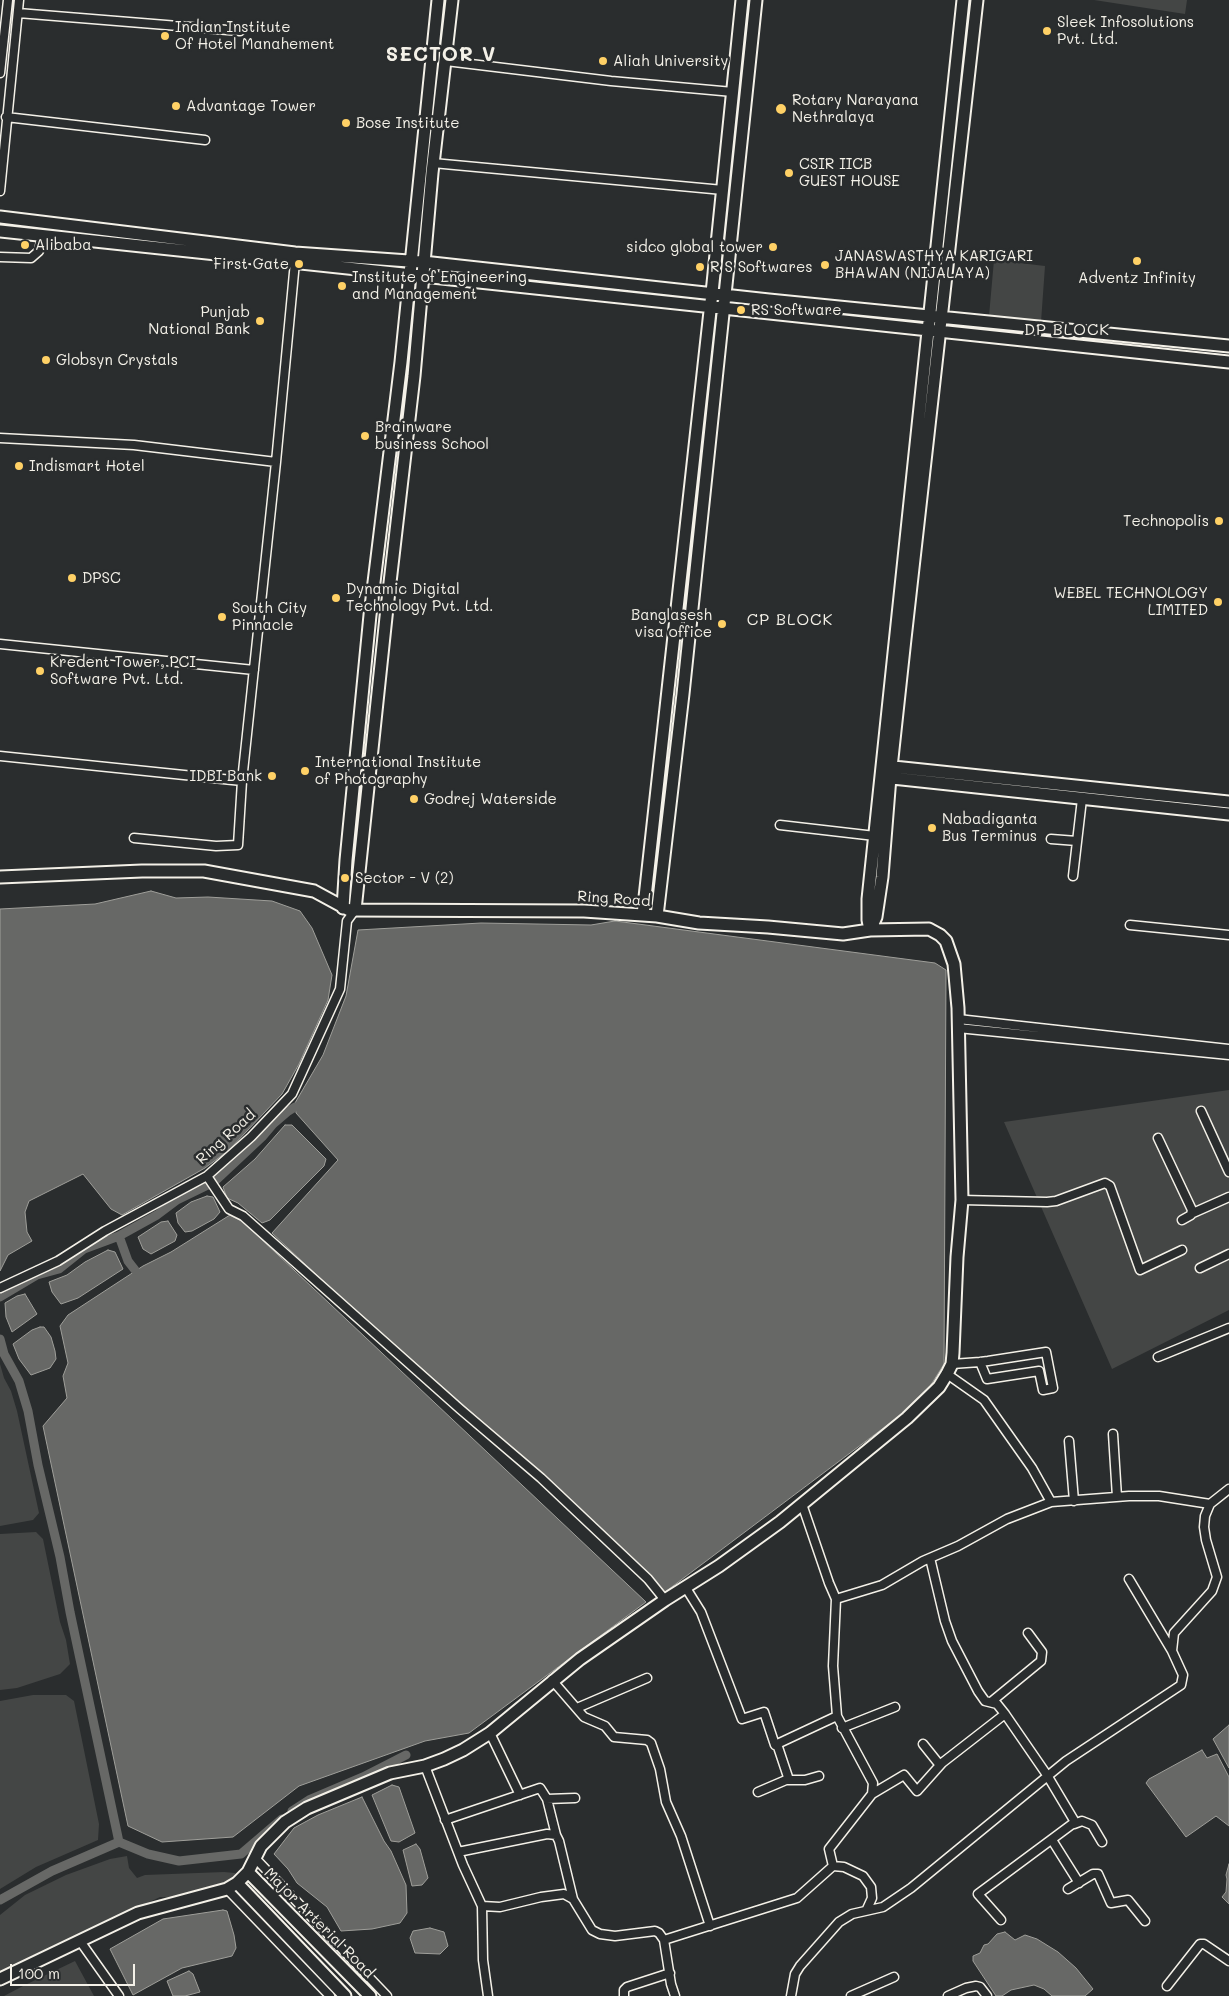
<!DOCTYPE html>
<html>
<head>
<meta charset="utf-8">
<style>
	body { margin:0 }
	#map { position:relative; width:1229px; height:1996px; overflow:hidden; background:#2a2d2e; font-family:Mali,sans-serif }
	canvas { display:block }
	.scale { position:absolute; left:10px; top:1964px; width:125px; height:22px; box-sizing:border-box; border:2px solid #f4f1e8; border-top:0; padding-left:6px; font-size:15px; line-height:18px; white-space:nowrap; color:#f4f1e8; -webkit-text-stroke:4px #2a2d2e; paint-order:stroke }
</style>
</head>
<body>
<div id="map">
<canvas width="1229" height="1996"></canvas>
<div class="scale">100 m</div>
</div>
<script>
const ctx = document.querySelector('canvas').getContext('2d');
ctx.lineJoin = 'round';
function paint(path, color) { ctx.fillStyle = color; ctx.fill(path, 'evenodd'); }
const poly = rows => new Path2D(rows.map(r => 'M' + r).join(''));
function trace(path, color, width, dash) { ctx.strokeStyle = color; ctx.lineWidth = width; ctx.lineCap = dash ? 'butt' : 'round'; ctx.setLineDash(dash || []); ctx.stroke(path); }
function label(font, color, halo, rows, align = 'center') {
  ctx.font = font + ' Mali,sans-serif'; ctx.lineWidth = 5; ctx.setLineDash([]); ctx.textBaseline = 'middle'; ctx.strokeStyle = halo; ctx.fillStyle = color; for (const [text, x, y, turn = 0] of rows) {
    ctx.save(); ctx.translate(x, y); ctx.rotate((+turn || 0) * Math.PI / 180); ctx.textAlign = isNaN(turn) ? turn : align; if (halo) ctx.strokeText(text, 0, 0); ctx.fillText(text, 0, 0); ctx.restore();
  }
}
const green = poly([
	[1094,0,1187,0,1185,14],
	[994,260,1045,266,1041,322,989,316],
	[1229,1090,1229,1310,1112,1369,1004,1122],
	[0,1364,4,1378,11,1391,17,1411,39,1513,33,1520,0,1526],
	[36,1532,43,1539,60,1622,66,1640,70,1664,60,1674,17,1688,0,1690,0,1534],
	[33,1695,66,1695,74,1701,99,1824,98,1840,36,1867,0,1889,0,1701],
	[127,1856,129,1868,137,1878,145,1875,224,1872,235,1873,237,1877,218,1888,182,1897,160,1897,0,1974,0,1915,25,1895,66,1875,110,1859],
	[75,1961,94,1996,4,1996,25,1985]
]);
const water = poly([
	[151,891,176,898,208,897,272,901,300,911,312,928,332,975,328,1000,299,1064,282,1094,229,1150,205,1168,122,1215,111,1209,83,1174,29,1201,25,1212,27,1232,32,1241,8,1255,0,1271,0,909,95,904,151,891],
	[615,921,935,963,946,970,944,1364,922,1399,665,1592,576,1506,485,1424,337,1294,272,1233,338,1160,296,1113,295,1103,323,1055,346,996,358,930,481,923,591,925,615,921],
	[285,1125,292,1125,326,1159,324,1166,270,1220,262,1223,238,1203,227,1198,223,1187,255,1159,285,1125],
	[207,1196,213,1197,220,1212,214,1219,192,1231,185,1232,178,1223,176,1213,191,1202,207,1196],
	[230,1215,242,1221,646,1602,469,1733,425,1741,299,1786,233,1837,162,1842,128,1826,43,1426,67,1398,63,1376,68,1363,60,1326,68,1315,143,1266,171,1252,230,1215],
	[168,1221,177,1235,175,1241,151,1254,143,1249,138,1237,161,1222,168,1221],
	[108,1250,115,1252,123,1269,78,1298,61,1304,52,1292,49,1282,67,1275,85,1262,108,1250],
	[25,1294,37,1314,12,1332,6,1317,5,1303,17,1296,25,1294],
	[40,1327,44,1327,51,1337,55,1351,56,1359,50,1368,31,1375,19,1359,13,1344,32,1330,40,1327],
	[1229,1725,1229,1768,1213,1739,1229,1725],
	[1202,1750,1207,1758,1217,1754,1229,1777,1229,1826,1216,1816,1186,1837,1146,1783,1149,1779,1202,1750],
	[392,1785,399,1787,415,1833,399,1842,391,1841,372,1795,392,1785],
	[362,1797,384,1841,391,1851,406,1885,407,1913,400,1923,372,1929,341,1931,327,1907,297,1883,288,1869,274,1854,294,1828,318,1815,362,1797],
	[416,1844,420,1849,428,1878,422,1885,412,1886,403,1850,416,1844],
	[1229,1864,1229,1904,1222,1897,1226,1892,1227,1879,1226,1875,1229,1864],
	[223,1910,227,1911,234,1935,236,1948,232,1956,182,1968,133,1995,110,1949,163,1919,223,1910],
	[430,1928,444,1932,448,1946,440,1954,415,1953,410,1938,413,1931,430,1928],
	[1005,1932,1015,1940,1025,1935,1037,1939,1058,1952,1076,1968,1093,1989,1085,1996,1052,1996,1044,1989,1034,1985,1011,1990,1002,1996,996,1996,973,1961,973,1956,980,1953,984,1945,988,1944,997,1934,1005,1932],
	[189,1971,193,1974,200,1992,185,1996,173,1996,167,1981,189,1971]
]);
const canal = poly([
	[119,1236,157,1215,177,1200,214,1182,262,1137,273,1124,287,1112,295,1107],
	[0,1297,37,1275,59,1269,84,1249,119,1236,128,1261,135,1270],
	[0,1339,4,1354,19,1381,28,1411,38,1465,60,1557,70,1612,119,1842,52,1871,0,1900],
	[292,1811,309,1800,363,1777,406,1755],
	[119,1842,148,1854,179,1861,241,1854,282,1819]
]);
const street = poly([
	[18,13,240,31],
	[446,61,611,81,733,92],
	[0,73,8,0],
	[6,117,205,140],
	[433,163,723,190],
	[0,191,19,0],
	[0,257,31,258,39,251,42,236],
	[0,438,134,445,276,462],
	[0,644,254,670],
	[0,756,242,781],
	[780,825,875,836],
	[134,838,216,846,238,845,242,781,276,462,295,262],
	[1051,839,1077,841],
	[1073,876,1082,799],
	[1130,925,1229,935],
	[958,1019,1229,1049],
	[958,1028,1229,1055],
	[1201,1111,1229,1172],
	[1158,1138,1192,1210,1191,1215,1182,1220],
	[207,1176,229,1209,243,1216,460,1409,541,1478,648,1579,665,1600],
	[962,1200,1047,1202,1056,1201,1105,1183,1110,1186,1140,1270,1182,1250],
	[1193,1213,1229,1197],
	[1200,1268,1229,1254],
	[0,1288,58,1261,105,1231,207,1176,251,1137,292,1094,340,989,347,921,355,910],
	[1158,1357,1229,1328],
	[952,1364,980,1362,988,1361,1046,1352,1053,1388,1043,1390,1039,1371,987,1379,980,1362],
	[947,1374,984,1400,1032,1468,1051,1502,1129,1496,1159,1496,1210,1504,1229,1489],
	[1113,1434,1117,1497],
	[1069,1441,1074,1501],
	[802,1504,829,1583,836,1599,882,1585,923,1561,958,1546,1007,1519,1051,1502],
	[930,1558,945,1621,952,1641,978,1691,985,1701,997,1704,1005,1714,1047,1775,1075,1822,978,1894,1001,1920],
	[1129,1579,1172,1651],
	[836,1599,833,1666,837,1716],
	[552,1680,584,1717,605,1726,614,1737,647,1740,651,1743,660,1769,666,1802,681,1836,710,1926],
	[991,1702,1041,1661,1042,1652,1028,1633],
	[577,1708,647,1678],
	[842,1728,895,1707],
	[490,1733,520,1795],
	[923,1744,939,1764,942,1763,1005,1714],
	[425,1766,463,1865,482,1906,500,1907,541,1897,564,1894,573,1899,592,1930,600,1934,615,1936,655,1931,659,1933,664,1940,797,1898,833,1866,829,1849,872,1794,873,1783,837,1716,775,1745,764,1712,742,1719,701,1612,686,1588],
	[786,1780,805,1780,819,1776],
	[758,1792,786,1780,788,1777,777,1744],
	[872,1794,904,1775,917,1791,942,1763],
	[547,1799,556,1835],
	[445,1820,540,1788,547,1799,575,1798],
	[1074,1824,1082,1821,1092,1825,1102,1842],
	[1052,1840,1079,1883],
	[458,1852,547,1834,556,1835,559,1841,573,1899],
	[255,1858,387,1996],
	[833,1866,844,1867,863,1876,871,1887,872,1898,867,1909],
	[227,1889,330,1996],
	[1068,1889,1093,1874,1098,1874,1111,1903,1128,1900,1145,1921],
	[482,1906,483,1960,488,1996],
	[664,1940,671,1984,675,1996],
	[80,1941,119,1996],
	[1167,1986,1200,1944,1204,1944,1229,1961],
	[624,1996,624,1990,627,1987,670,1973],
	[791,1996,795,1974,800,1966,839,1922,852,1914,883,1907,911,1888,1066,1761,1181,1685,1183,1675,1172,1651,1174,1633,1212,1591,1217,1577,1206,1540,1204,1527,1205,1516,1210,1504],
	[851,1996,894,1977],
	[948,1996,966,1988,976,1986,980,1987,987,1996]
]);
const secondary = poly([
	[0,217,295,253,423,262,769,300,1229,346],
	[0,231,1229,362],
	[884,766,1229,802],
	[883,777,1229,814],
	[0,877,142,871,204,871,314,891,349,910,584,911,657,916,699,923,768,927,843,934,870,930,929,929,940,935,946,941,954,964,958,1008,962,1200,957,1257,953,1353,952,1364,947,1374,939,1387,907,1418,780,1522,719,1566,665,1600,580,1659,490,1733,463,1750,444,1759,425,1766,390,1773,307,1808,285,1822,261,1846,248,1872,237,1883,227,1889,138,1913,0,1979],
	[343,908,346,860,370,615,401,362,438,0],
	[355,910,386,617,414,376,432,173,452,0],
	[643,915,712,293,742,0],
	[657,916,683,694,756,0],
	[870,930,876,917,882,877,890,777,905,639,977,0],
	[870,930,868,920,868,899,963,0],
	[248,1872,370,1996],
	[237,1883,345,1996]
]);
const markers = [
	[1047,31,5,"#ffd166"],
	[165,36,5,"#ffd166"],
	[603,61,5,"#ffd166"],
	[176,106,5,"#ffd166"],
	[781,109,6,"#ffd166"],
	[346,123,5,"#ffd166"],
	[789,173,5,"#ffd166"],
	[25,245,5,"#ffd166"],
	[773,247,5,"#ffd166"],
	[1137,261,5,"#ffd166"],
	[299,264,5,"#ffd166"],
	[825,265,5,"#ffd166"],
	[700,267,5,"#ffd166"],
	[342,286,5,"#ffd166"],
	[741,310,5,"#ffd166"],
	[260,321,5,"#ffd166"],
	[46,360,5,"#ffd166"],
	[365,436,5,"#ffd166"],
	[19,466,5,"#ffd166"],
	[1219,521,5,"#ffd166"],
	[72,578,5,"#ffd166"],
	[336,598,5,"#ffd166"],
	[1218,602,5,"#ffd166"],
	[222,617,5,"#ffd166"],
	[722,624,5,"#ffd166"],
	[40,671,5,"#ffd166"],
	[305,771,5,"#ffd166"],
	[272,776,5,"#ffd166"],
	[414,799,5,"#ffd166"],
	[932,828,5,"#ffd166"],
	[345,878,5,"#ffd166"]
];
const poiNames = [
	["Sleek Infosolutions",1057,22],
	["Pvt. Ltd.",1057,39],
	["Indian Institute",175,27],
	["Of Hotel Manahement",175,44],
	["Aliah University",613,61],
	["Rotary Narayana",792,100],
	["Nethralaya",792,117],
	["Advantage Tower",186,106],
	["Bose Institute",356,123],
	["CSIR IICB",799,164],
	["GUEST HOUSE",799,181],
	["Alibaba",35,245],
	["sidco global tower",763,247,"right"],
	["JANASWASTHYA KARIGARI",835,256],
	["BHAWAN (NIJALAYA)",835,273],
	["First Gate",289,264,"right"],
	["R S Softwares",710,267],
	["Institute of Engineering",352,277],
	["and Management",352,294],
	["Adventz Infinity",1137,278,"center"],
	["RS Software",751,310],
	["Punjab",250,312,"right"],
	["National Bank",250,329,"right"],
	["Globsyn Crystals",56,360],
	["Brainware",375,427],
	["business School",375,444],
	["Indismart Hotel",29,466],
	["Technopolis",1209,521,"right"],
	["DPSC",82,578],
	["Dynamic Digital",346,589],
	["Technology Pvt. Ltd.",346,606],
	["WEBEL TECHNOLOGY",1208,593,"right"],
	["LIMITED",1208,610,"right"],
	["South City",232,608],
	["Pinnacle",232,625],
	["Banglasesh",712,615,"right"],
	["visa office",712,632,"right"],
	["Kredent Tower, PCI",50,662],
	["Software Pvt. Ltd.",50,679],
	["International Institute",315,762],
	["of Photography",315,779],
	["IDBI Bank",262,776,"right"],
	["Godrej Waterside",424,799],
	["Nabadiganta",942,819],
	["Bus Terminus",942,836],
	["Sector - V (2)",355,878]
];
const streetNames = [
	["Ring Road",614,899,4],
	["Ring Road",226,1137,-42],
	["Major Arterial Road",319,1923,45]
];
const neighbourhoodNames = [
	["DP BLOCK",1067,330],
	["CP BLOCK",790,620]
];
const districtNames = [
	["SECTOR V",441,55]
];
paint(green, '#444645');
paint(water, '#676866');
trace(water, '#9f9f9a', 1);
trace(canal, '#676866', 9);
trace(street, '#f4f1e8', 11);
trace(secondary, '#f4f1e8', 15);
trace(street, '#2a2d2e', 8);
trace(secondary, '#2a2d2e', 11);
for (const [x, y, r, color] of markers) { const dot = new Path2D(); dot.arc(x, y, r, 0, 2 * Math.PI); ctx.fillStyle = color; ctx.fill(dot); trace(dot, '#2a2d2e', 2); }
label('15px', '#f4f1e8', '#2a2d2e', poiNames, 'left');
label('15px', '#f4f1e8', '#2a2d2e', streetNames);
ctx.letterSpacing = '1px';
label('16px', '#f4f1e8', '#2a2d2e', neighbourhoodNames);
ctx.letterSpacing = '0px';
ctx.letterSpacing = '1px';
label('bold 20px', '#f4f1e8', '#2a2d2e', districtNames);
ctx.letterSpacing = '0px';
</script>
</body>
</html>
